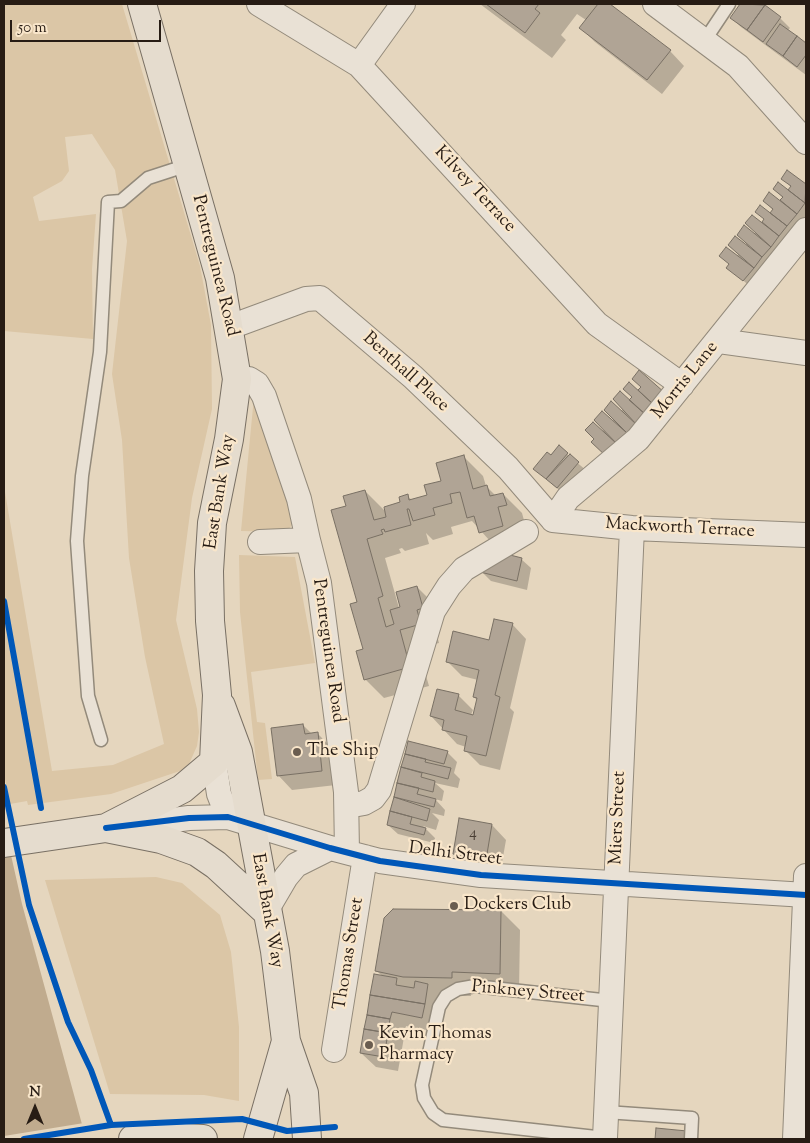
<!DOCTYPE html>
<html>
<head>
<meta charset="utf-8">
<style>
	body { margin:0 }
	#map { position:relative; width:810px; height:1143px; overflow:hidden; background:#e5d6be; font-family:"Sorts Mill Goudy",serif }
	canvas { display:block }
	.frame { position:absolute; inset:0; border:5px solid #271c14; pointer-events:none }
	.north { position:absolute; left:10px; top:1083px; width:50px; height:50px; -webkit-text-stroke:4px #f9e6ca; paint-order:stroke; rotate:0deg; font-size:14px; font-weight:700; line-height:20px; text-align:center; color:#271c14 }
	.north::after { content:''; display:block; margin:auto; width:18px; height:22px; background:#271c14; clip-path:polygon(50% 0,100% 100%,50% 72%,0 100%) }
	.scale { position:absolute; left:10px; top:20px; width:151px; height:22px; box-sizing:border-box; border:2px solid #271c14; border-top:0; padding-left:6px; font-size:15px; line-height:18px; white-space:nowrap; color:#271c14; -webkit-text-stroke:4px #f9e6ca; paint-order:stroke }
</style>
</head>
<body>
<div id="map">
<canvas width="810" height="1143"></canvas>
<div class="frame"></div>
<div class="north">N</div>
<div class="scale">50 m</div>
</div>
<script>
const ctx = document.querySelector('canvas').getContext('2d');
ctx.lineJoin = 'round';
function paint(path, color) { ctx.fillStyle = color; ctx.fill(path, 'evenodd'); }
const poly = rows => new Path2D(rows.map(r => 'M' + r).join(''));
function trace(path, color, width, dash) { ctx.strokeStyle = color; ctx.lineWidth = width; ctx.lineCap = dash ? 'butt' : 'round'; ctx.setLineDash(dash || []); ctx.stroke(path); }
function label(font, color, halo, rows, align = 'center') {
  ctx.font = font + ' "Sorts Mill Goudy",serif'; ctx.lineWidth = 4.5; ctx.setLineDash([]); ctx.textBaseline = 'middle'; ctx.strokeStyle = halo; ctx.fillStyle = color; for (const [text, x, y, turn = 0] of rows) {
    ctx.save(); ctx.translate(x, y); ctx.rotate((+turn || 0) * Math.PI / 180); ctx.textAlign = isNaN(turn) ? turn : align; if (halo) ctx.strokeText(text, 0, 0); ctx.fillText(text, 0, 0); ctx.restore();
  }
}
const green = poly([
	[4,4,122,4,200,266,211,325,212,409,192,498,176,620,197,709,199,732,197,746,189,764,183,770,111,794,28,805,27,801,10,804,4,774,4,486,52,771,113,765,164,744,145,657,129,558,122,440,112,374,127,241,115,170,92,134,65,137,69,171,62,181,33,197,39,221,96,214,92,269,93,339,4,331],
	[254,397,298,502,292,525,286,532,241,531],
	[239,555,295,557,315,663,251,672,257,722,265,723,272,779,258,780,240,612],
	[156,877,182,883,220,915,231,952,239,1027,239,1101,204,1095,110,1094,45,880]
]);
const water = poly([
	[4,824,22,904,86,1139,4,1139]
]);
const pier = poly([
	[84,1123,89,1139,4,1139,4,1136]
]);
const shadow = poly([
	[480,4,608,4,670,51,684,66,662,94,595,42,581,28,586,20,577,14,561,35,566,40,552,58],
	[742,4,760,4,780,18,790,28,787,31,806,45,806,75,741,27,732,18],
	[788,172,806,186,806,223,754,290,728,267,765,220,756,211,770,214,773,210,764,201,780,202,783,198,774,189,788,192,791,187,782,178],
	[642,388,664,394,618,466,602,432],
	[559,447,588,472,567,497,535,469],
	[464,457,483,476,486,486,496,496,503,494,522,513,525,524,499,551,472,521,451,527,453,534,433,540,426,533,429,544,405,551,402,548,399,549,401,553,385,558,399,608,417,587,436,606,442,626,435,628,439,643,418,648,429,686,384,698,365,679,365,650,347,507,365,491,386,512,402,503,407,496,412,500,428,496],
	[521,559,531,568,527,590,491,581,482,572],
	[512,624,526,639,510,708,514,712,500,770,480,765,465,750,466,747,457,744,431,716,458,695,473,710,471,715,474,716,478,701,474,697,478,680,462,676,447,661,490,641],
	[303,725,312,734,317,733,332,748,336,785,292,790,278,775],
	[408,742,447,752,457,762,454,773,460,779,458,788,435,783,444,791,442,801,435,799,445,810,444,816,432,813,439,820,436,830,423,826,435,838,434,843,398,834,388,825],
	[492,825,506,840,500,874,469,868,454,854],
	[501,911,520,930,519,992,470,991,471,996,438,996,442,999,437,1032,406,1026,398,1071,376,1067,361,1053,383,977,376,970]
]);
const building = poly([
	[486,4,539,4,535,9,540,13,525,33,486,4],
	[598,4,610,4,671,50,647,80,579,28,598,4],
	[740,4,765,5,747,30,730,18,740,4],
	[765,5,781,17,763,42,747,30,765,5],
	[780,24,797,36,783,56,766,44,780,24],
	[797,36,806,43,806,55,797,67,783,56,797,36],
	[787,170,806,184,805,203,788,190,791,186,781,179,787,170],
	[778,182,805,203,797,214,780,200,783,197,773,189,778,182],
	[769,192,797,214,787,226,770,213,773,209,763,201,769,192],
	[760,205,787,226,779,236,762,222,764,219,755,212,760,205],
	[752,215,779,236,771,247,745,223,752,215],
	[744,225,771,247,762,257,737,235,744,225],
	[735,236,762,257,754,268,728,245,735,236],
	[726,247,754,268,743,281,726,268,729,264,719,256,726,247],
	[639,370,665,393,654,405,638,390,641,387,632,379,639,370],
	[629,382,654,405,646,415,629,400,632,397,623,389,629,382],
	[620,391,646,415,637,425,613,399,620,391],
	[611,401,637,425,628,434,604,410,611,401],
	[602,411,628,434,618,445,594,420,602,411],
	[593,422,618,445,607,457,591,442,594,439,585,430,593,422],
	[559,445,568,453,546,479,533,469,547,452,551,455,559,445],
	[570,454,579,462,557,488,546,479,570,454],
	[464,455,473,489,487,485,490,496,503,493,507,505,498,507,503,526,479,533,474,516,467,518,460,492,450,494,452,503,433,508,435,515,413,521,409,509,407,509,411,525,385,532,384,529,381,530,383,534,367,539,383,596,378,598,386,627,394,624,390,610,400,607,396,592,417,586,423,608,417,610,421,624,400,630,410,667,364,680,356,651,363,649,350,604,357,602,331,510,346,506,343,496,365,490,374,520,386,517,384,507,400,502,399,497,408,494,409,500,427,495,424,485,441,481,436,463,464,455],
	[502,553,522,558,517,581,480,572,502,553],
	[494,619,513,623,495,695,500,697,486,756,464,751,467,736,442,730,444,720,430,716,437,689,459,694,455,710,473,715,477,698,473,697,479,670,446,662,453,631,489,640,494,619],
	[303,724,305,734,318,732,322,771,277,776,271,728,303,724],
	[408,741,448,751,444,764,405,754,408,741],
	[405,754,426,759,425,762,451,768,448,779,401,767,405,754],
	[401,767,422,773,421,777,435,781,433,792,397,783,401,767],
	[397,783,419,788,417,794,436,799,434,807,394,797,397,783],
	[394,797,430,809,427,821,390,811,394,797],
	[390,811,412,817,410,824,426,828,424,835,387,825,390,811],
	[459,818,492,824,486,860,453,854,459,818],
	[393,909,501,910,500,974,452,972,452,978,403,977,375,971,384,918,393,909],
	[374,974,397,978,396,985,414,988,415,981,428,984,425,1004,370,995,374,974],
	[370,995,425,1004,422,1018,392,1012,390,1019,367,1015,370,995],
	[367,1015,390,1019,388,1033,364,1029,367,1015],
	[364,1029,388,1033,384,1057,360,1053,364,1029],
	[656,1128,687,1131,687,1139,655,1139,656,1128]
]);
const lane = poly([
	[705,40,729,4],
	[101,740,88,696,77,541,82,476,100,352,108,202,121,201,148,178,188,165],
	[606,1112,692,1118,691,1139],
	[605,1138,443,1120,433,1113,424,1098,422,1085,439,1007,446,996,458,989,475,986,611,1001]
]);
const street = poly([
	[259,4,359,65,597,324,682,385],
	[655,4,738,66,806,142],
	[359,65,403,4],
	[230,327,306,299,320,298,413,377,508,468,553,520],
	[719,341,806,353],
	[237,379,249,379,257,384,264,396,299,499,308,540],
	[553,520,568,498,638,439,806,230],
	[553,520,632,528,806,535],
	[260,542,308,540,319,583,346,792,347,852],
	[214,762,219,794,228,817],
	[347,806,364,803,373,798,379,790,433,611,449,586,464,569,526,532],
	[119,827,189,818,228,817,330,848,380,861,481,875,806,895],
	[266,911,286,877,296,865,330,848],
	[334,1050,365,857],
	[605,1138,632,528],
	[795,1139,806,876]
]);
const primary = poly([
	[221,706,238,752,275,951,286,1041,304,1093,307,1139],
	[106,828,182,789,214,762,217,695,210,621,209,571,212,523,229,439,237,379,220,278,142,4],
	[4,843,106,828,161,839,197,852,216,865,266,911],
	[133,1139,167,1137,203,1139],
	[258,1139,286,1041]
]);
const cycleway = poly([
	[4,601,41,808],
	[4,787,29,905,68,1022,91,1070,111,1125,24,1139],
	[106,828,189,818,228,817,330,848,380,861,481,875,806,895],
	[111,1125,242,1119,287,1131,335,1127]
]);
const markers = [
	[297,752,5,"#6a5d50"],
	[454,906,5,"#6a5d50"],
	[369,1045,5,"#6a5d50"]
];
const numberNames = [
	["4",473,834]
];
const streetNames = [
	["Kilvey Terrace",474,190,47],
	["Pentreguinea Road",214,266,76],
	["Benthall Place",405,373,42],
	["Morris Lane",686,381,-51],
	["East Bank Way",221,492,-81],
	["Mackworth Terrace",680,529,3],
	["Pentreguinea Road",327,651,82],
	["Miers Street",619,818,-88],
	["Delhi Street",455,855,7],
	["East Bank Way",266,911,80],
	["Thomas Street",350,954,-81],
	["Pinkney Street",528,993,5]
];
const poiNames = [
	["The Ship",307,752],
	["Dockers Club",464,906],
	["Kevin Thomas",379,1035],
	["Pharmacy",379,1056]
];
paint(green, '#dbc6a6');
paint(water, '#c0ab8e');
paint(pier, '#e5d6be');
paint(shadow, '#0003');
paint(building, '#b0a495');
trace(building, '#797064', 1);
trace(lane, '#938a7b', 15);
trace(street, '#938a7b', 26);
trace(primary, '#797064', 30);
trace(lane, '#e9e1d5', 12);
trace(street, '#e9e1d5', 24);
trace(primary, '#e5dcce', 28);
trace(cycleway, '#0057b8', 6);
for (const [x, y, r, color] of markers) { const dot = new Path2D(); dot.arc(x, y, r, 0, 2 * Math.PI); ctx.fillStyle = color; ctx.fill(dot); trace(dot, '#f9e6ca', 2); }
label('15px', '#493e34', null, numberNames);
label('18px', '#271c14', '#f9e6ca', streetNames);
label('18px', '#271c14', '#f9e6ca', poiNames, 'left');
</script>
</body>
</html>
